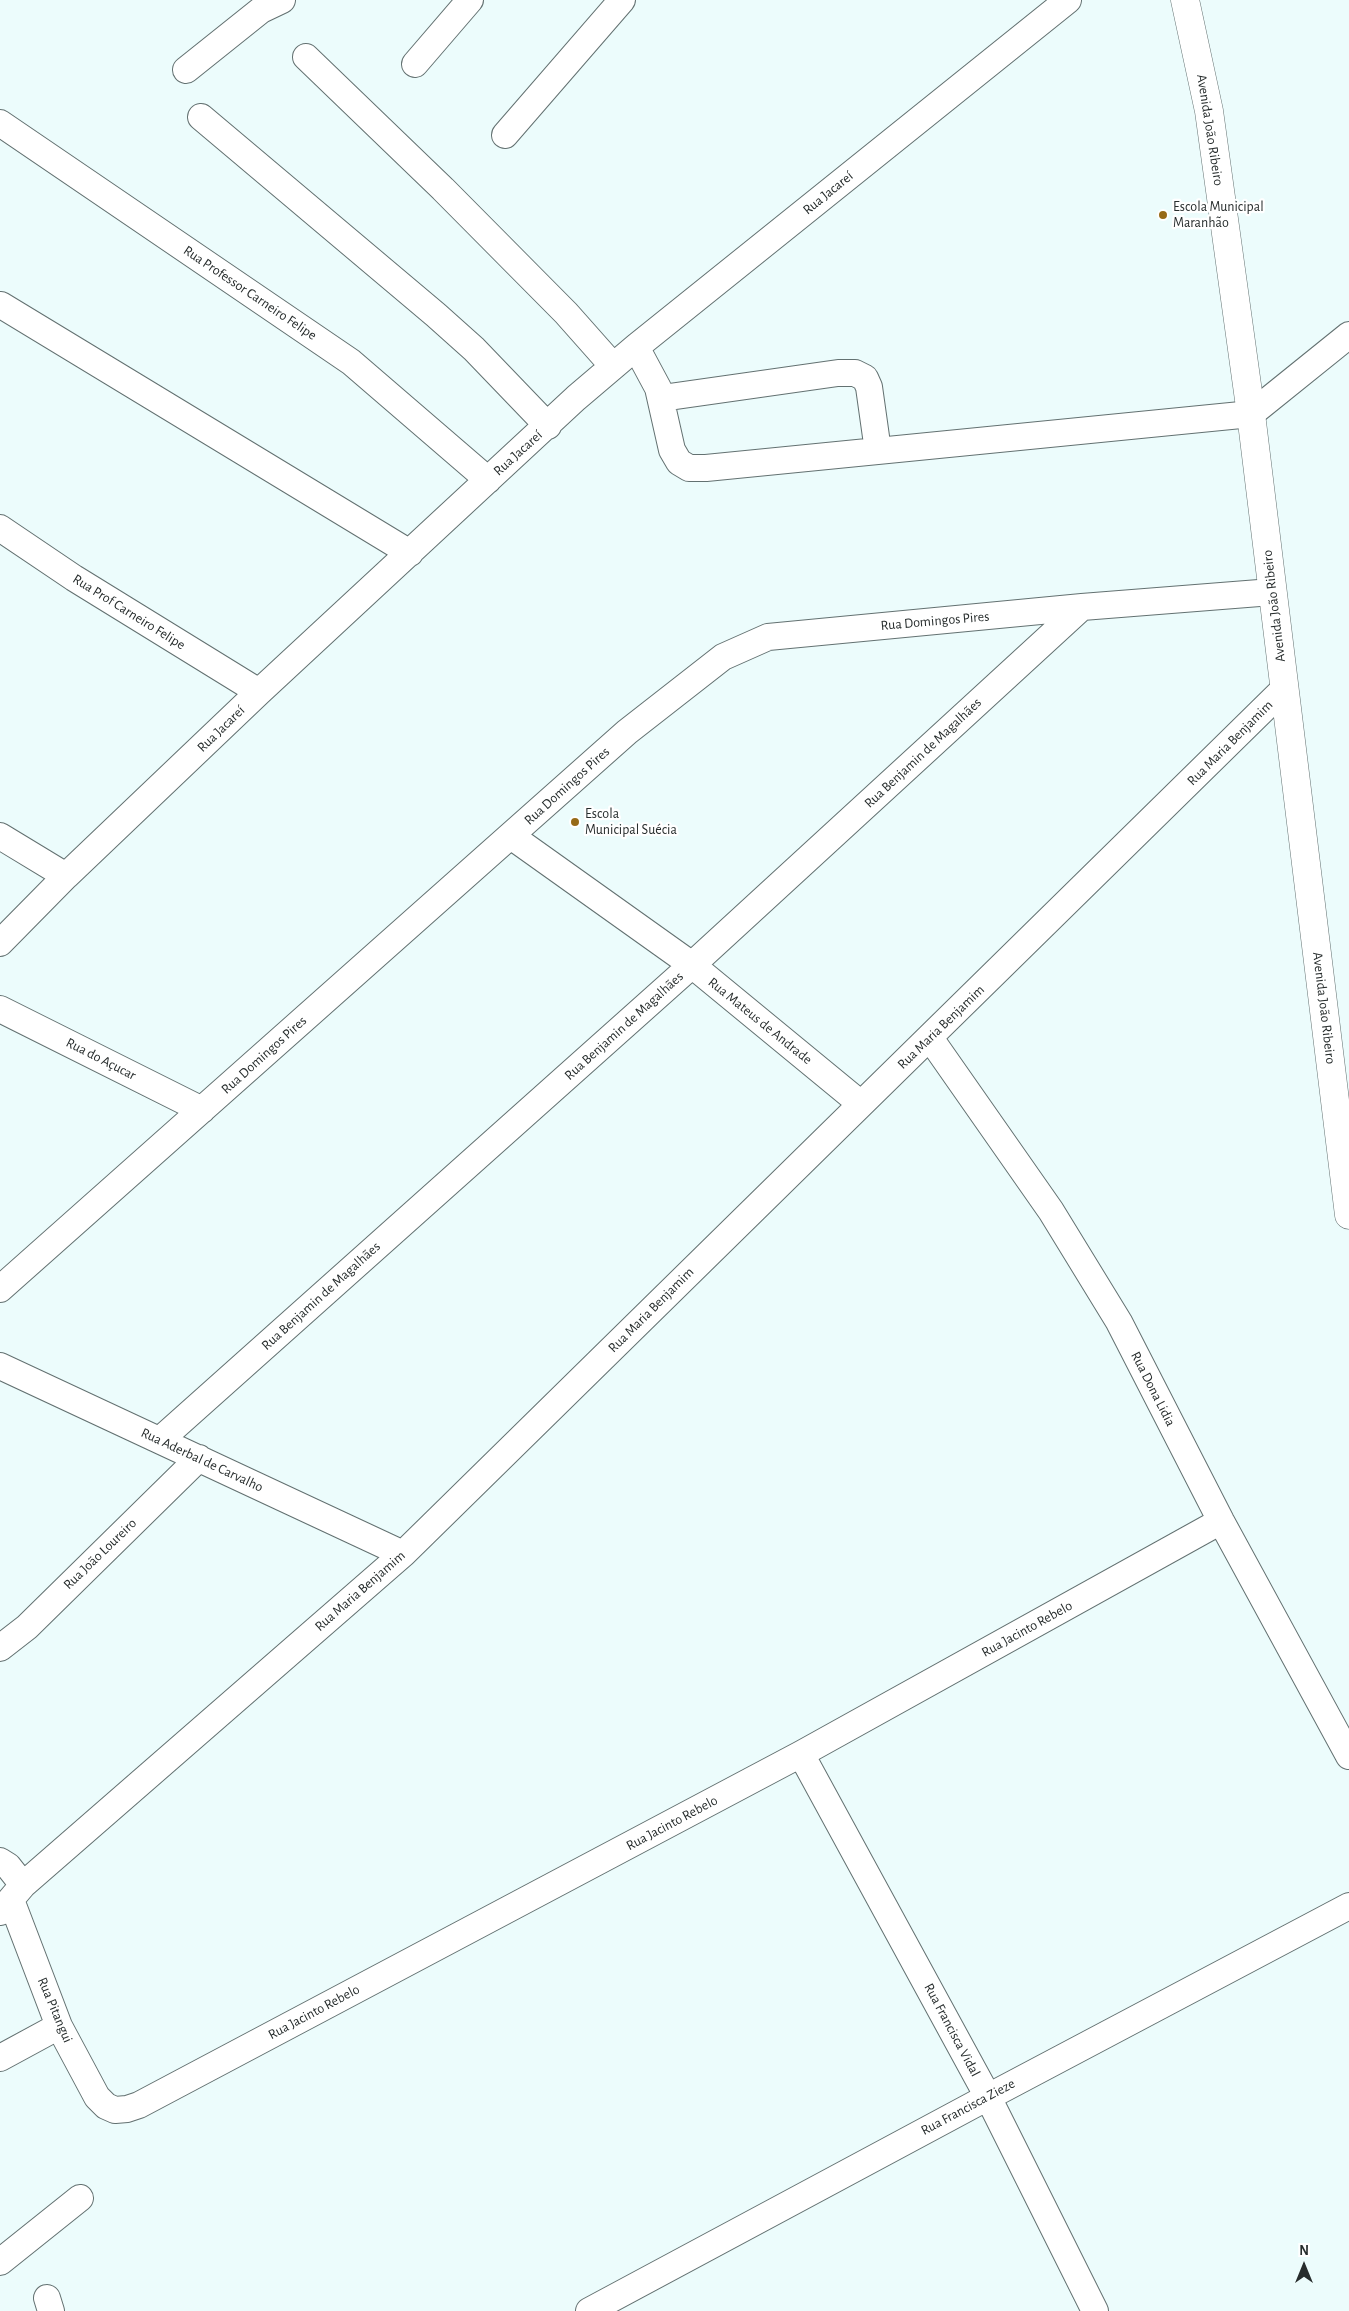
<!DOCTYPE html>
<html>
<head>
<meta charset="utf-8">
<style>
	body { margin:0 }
	#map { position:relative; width:1349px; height:2311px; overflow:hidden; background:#ecfcfc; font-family:"Alegreya Sans",sans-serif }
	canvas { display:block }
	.north { position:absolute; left:1279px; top:2241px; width:50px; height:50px; -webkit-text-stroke:4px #fff; paint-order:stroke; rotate:0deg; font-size:14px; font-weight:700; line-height:20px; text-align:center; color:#272d2d }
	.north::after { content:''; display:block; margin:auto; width:18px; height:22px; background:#272d2d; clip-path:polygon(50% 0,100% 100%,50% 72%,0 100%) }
</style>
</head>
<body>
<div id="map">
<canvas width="1349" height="2311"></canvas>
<div class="north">N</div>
</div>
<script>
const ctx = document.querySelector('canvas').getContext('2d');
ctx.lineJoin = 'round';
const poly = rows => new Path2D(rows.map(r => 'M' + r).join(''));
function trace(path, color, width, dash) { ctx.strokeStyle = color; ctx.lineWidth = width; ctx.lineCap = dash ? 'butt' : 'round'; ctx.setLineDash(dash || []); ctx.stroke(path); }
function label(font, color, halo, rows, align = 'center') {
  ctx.font = font + ' "Alegreya Sans",sans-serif'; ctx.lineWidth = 4.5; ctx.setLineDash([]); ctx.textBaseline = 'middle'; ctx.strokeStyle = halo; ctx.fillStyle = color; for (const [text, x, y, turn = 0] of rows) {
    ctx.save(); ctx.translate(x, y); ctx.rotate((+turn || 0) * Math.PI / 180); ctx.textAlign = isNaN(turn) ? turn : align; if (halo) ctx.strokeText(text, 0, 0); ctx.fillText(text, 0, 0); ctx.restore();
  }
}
const minor = poly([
	[306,57,443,189,566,313,613,366],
	[415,64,470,0],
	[186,70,261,10,282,0],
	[201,117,436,315,474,349,548,426],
	[0,123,351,362,488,480],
	[505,135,622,0],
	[1,305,410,553],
	[636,347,658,388,672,450,679,462,689,468,706,468,1251,414,1349,335],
	[662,398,838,373,855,373,865,378,869,387,878,451],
	[0,528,74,578,259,692],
	[0,836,66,876],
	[511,836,692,965,861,1104],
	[0,943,66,876,259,692,576,398,636,347,1068,0],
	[0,1009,202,1110],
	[930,1038,1051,1211,1119,1322,1221,1521,1349,1756],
	[0,1289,627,732,723,657,768,637,1082,607,1272,592],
	[0,1366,403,1554],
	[160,1440,692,965,1082,607],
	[0,1648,27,1627,199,1458],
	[801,1754,988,2097,1095,2311],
	[0,1861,8,1866,23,1885],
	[11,1900,59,2026,97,2097,106,2106,115,2110,127,2109,139,2105,801,1754,1221,1521],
	[0,1912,23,1885,403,1554,1284,689],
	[0,2058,59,2026],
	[0,2262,80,2198],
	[47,2298,51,2311],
	[589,2311,988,2097,1349,1906]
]);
const major = poly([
	[1185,0,1209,111,1251,414,1349,1215]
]);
const markers = [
	[1163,215,5,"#966a17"],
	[575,822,5,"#966a17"]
];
const streetNames = [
	["Avenida João Ribeiro",1210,130,81],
	["Rua Jacareí",828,193,-39],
	["Rua Professor Carneiro Felipe",250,293,34],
	["Rua Jacareí",518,453,-42],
	["Avenida João Ribeiro",1274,606,-97],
	["Rua Prof Carneiro Felipe",129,612,32],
	["Rua Domingos Pires",935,621,-5],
	["Rua Jacareí",221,729,-44],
	["Rua Maria Benjamim",1230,743,-45],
	["Rua Benjamin de Magalhães",923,753,-43],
	["Rua Domingos Pires",567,786,-42],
	["Avenida João Ribeiro",1324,1008,83],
	["Rua Mateus de Andrade",760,1021,39],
	["Rua Benjamin de Magalhães",624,1026,-42],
	["Rua Maria Benjamim",941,1027,-44],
	["Rua Domingos Pires",264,1055,-42],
	["Rua do Açucar",101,1059,27],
	["Rua Benjamin de Magalhães",321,1296,-42],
	["Rua Maria Benjamim",651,1310,-45],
	["Rua Dona Lidia",1153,1389,63],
	["Rua Aderbal de Carvalho",202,1460,25],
	["Rua João Loureiro",100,1554,-44],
	["Rua Maria Benjamim",360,1591,-41],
	["Rua Jacinto Rebelo",1027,1629,-29],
	["Rua Jacinto Rebelo",672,1823,-28],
	["Rua Pitangui",55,2010,67],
	["Rua Jacinto Rebelo",314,2012,-28],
	["Rua Francisca Vidal",952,2030,62],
	["Rua Francisca Zieze",968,2107,-28]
];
const poiNames = [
	["Escola Municipal",1173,207],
	["Maranhão",1173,223],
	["Escola",585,814],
	["Municipal Suécia",585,830]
];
trace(minor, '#637171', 28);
trace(major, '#637171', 29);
trace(minor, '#fff', 26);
trace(major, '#fff', 28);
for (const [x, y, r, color] of markers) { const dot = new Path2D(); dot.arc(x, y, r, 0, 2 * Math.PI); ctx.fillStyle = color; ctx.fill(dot); trace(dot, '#fff', 2); }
label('14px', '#272d2d', '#fff', streetNames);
label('14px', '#272d2d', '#fff', poiNames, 'left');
</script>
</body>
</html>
